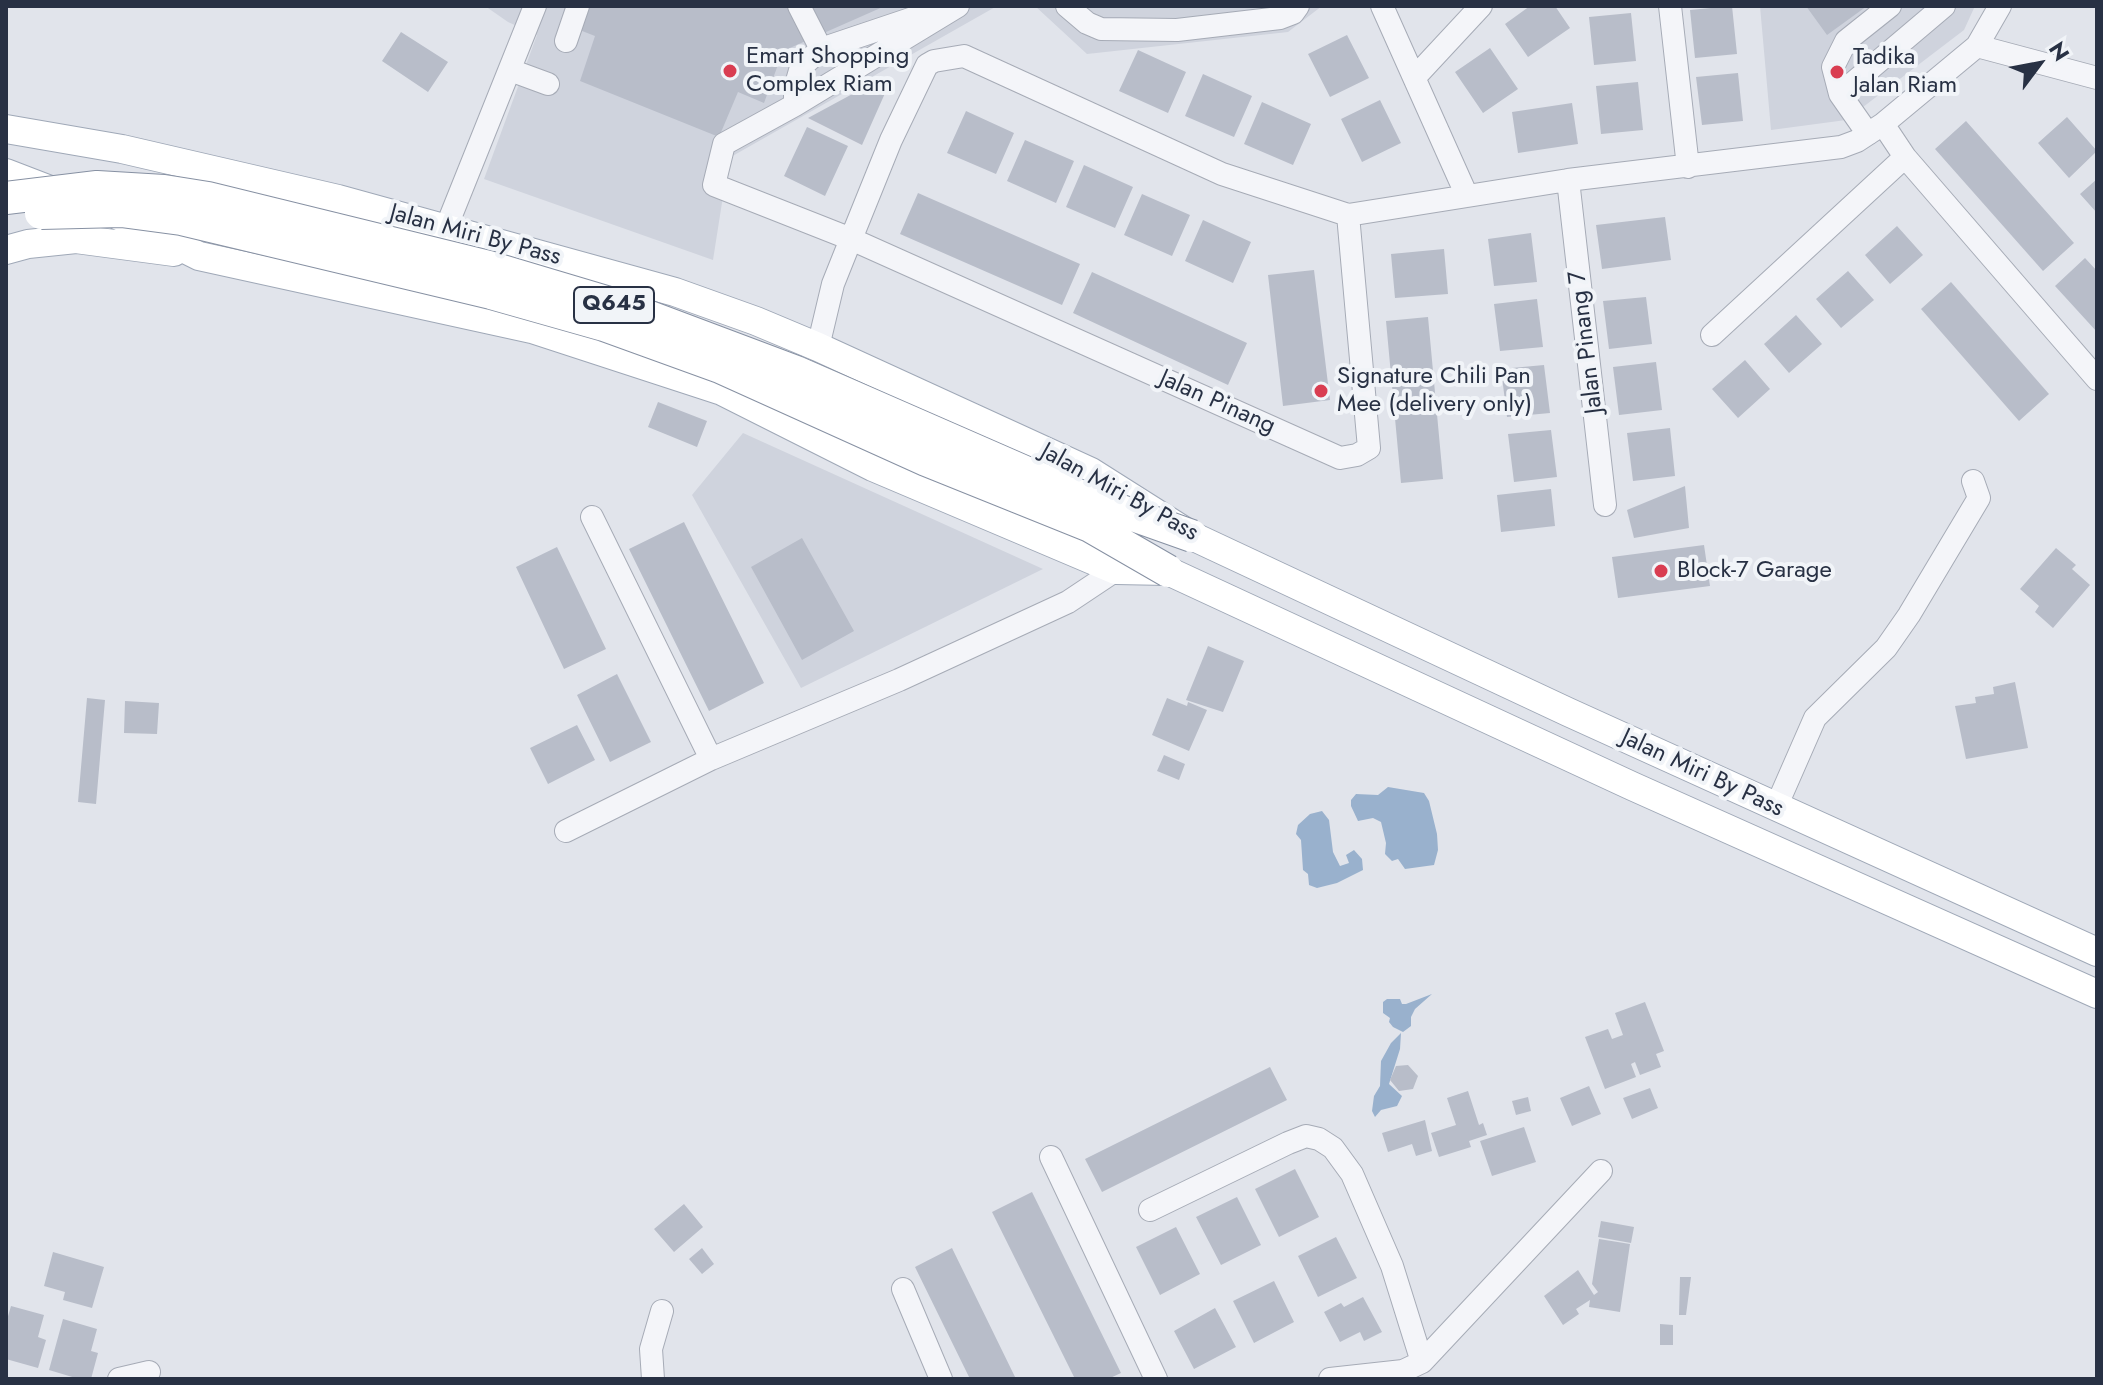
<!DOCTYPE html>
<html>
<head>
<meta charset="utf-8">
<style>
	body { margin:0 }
	#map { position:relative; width:2103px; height:1385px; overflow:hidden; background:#e1e4eb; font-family:Jost,sans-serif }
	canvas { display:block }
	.frame { position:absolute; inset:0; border:8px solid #283144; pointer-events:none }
	.north { position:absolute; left:1999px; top:24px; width:80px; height:80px; -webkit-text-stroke:6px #f1f4f8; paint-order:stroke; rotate:58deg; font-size:22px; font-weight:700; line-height:32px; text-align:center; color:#283144 }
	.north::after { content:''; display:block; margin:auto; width:28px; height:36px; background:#283144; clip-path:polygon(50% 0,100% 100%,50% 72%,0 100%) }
</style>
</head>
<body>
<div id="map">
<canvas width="2103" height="1385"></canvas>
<div class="frame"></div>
<div class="north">N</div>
</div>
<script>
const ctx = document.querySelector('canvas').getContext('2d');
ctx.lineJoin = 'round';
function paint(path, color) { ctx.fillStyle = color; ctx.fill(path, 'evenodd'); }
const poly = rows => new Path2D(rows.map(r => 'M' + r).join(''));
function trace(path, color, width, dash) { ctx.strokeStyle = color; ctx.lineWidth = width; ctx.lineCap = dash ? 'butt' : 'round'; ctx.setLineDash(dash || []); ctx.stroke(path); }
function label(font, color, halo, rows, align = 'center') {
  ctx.font = font + ' Jost,sans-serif'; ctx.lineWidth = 8; ctx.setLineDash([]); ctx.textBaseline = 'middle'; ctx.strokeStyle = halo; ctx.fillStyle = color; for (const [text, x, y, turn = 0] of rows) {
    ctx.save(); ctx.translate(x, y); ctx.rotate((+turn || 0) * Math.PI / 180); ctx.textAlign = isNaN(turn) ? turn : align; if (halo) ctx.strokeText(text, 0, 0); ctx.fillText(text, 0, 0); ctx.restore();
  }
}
const built = poly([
	[485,6,997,6,729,158,713,260,484,179,537,35,508,22],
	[1035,6,1322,6,1288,32,1087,54],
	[1760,6,1975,6,1964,30,1846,120,1771,130],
	[743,433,1043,569,801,688,692,495]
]);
const water = poly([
	[1388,787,1424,793,1429,801,1437,834,1438,850,1434,865,1405,869,1398,859,1392,861,1385,854,1386,843,1381,822,1373,818,1358,821,1351,806,1351,800,1356,794,1378,795],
	[1322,811,1329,820,1333,852,1340,866,1349,863,1346,855,1354,850,1362,859,1363,870,1337,883,1317,888,1309,885,1308,874,1303,870,1301,840,1296,834,1298,825,1310,814],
	[1432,994,1415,1009,1411,1017,1411,1026,1403,1032,1393,1027,1389,1022,1390,1018,1383,1013,1383,1002,1387,999,1400,999,1402,1004,1406,1004],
	[1401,1033,1400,1049,1389,1084,1402,1096,1397,1106,1381,1110,1375,1117,1372,1111,1374,1096,1380,1086,1381,1061,1391,1043]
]);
const building = poly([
	[587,6,885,6,783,51,764,103,738,92,719,137,580,81,595,36,577,29],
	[1530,6,1555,6,1570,28,1528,57,1505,24],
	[1732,6,1737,54,1695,58,1690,10],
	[1806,6,1867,6,1827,35],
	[1631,13,1636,61,1594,65,1589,17],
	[401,32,448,62,428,92,382,61],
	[1347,35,1369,78,1330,97,1308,54],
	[1490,48,1518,89,1483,113,1455,72],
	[1138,50,1186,72,1168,113,1119,91],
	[1738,73,1743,121,1702,125,1696,77],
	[1203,74,1252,96,1234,137,1185,116],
	[882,78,890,82,862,145,808,118],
	[1638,82,1643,130,1601,134,1596,86],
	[1380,100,1401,143,1362,162,1341,119],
	[1262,102,1311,124,1293,165,1244,144],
	[1572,103,1578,144,1518,153,1512,112],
	[966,111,1014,133,996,174,947,153],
	[2067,117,2097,151,2069,178,2038,143],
	[1966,121,2074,243,2043,271,1935,149],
	[807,127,848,146,825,196,784,176],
	[1025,140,1074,161,1056,203,1007,181],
	[1084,165,1133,187,1115,228,1066,207],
	[2097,179,2097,213,2080,194],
	[918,193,1080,264,1062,305,900,234],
	[1142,194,1190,215,1172,256,1124,235],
	[1665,217,1671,260,1602,269,1596,225],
	[1203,220,1251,242,1233,283,1185,261],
	[1897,226,1923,255,1890,284,1865,255],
	[1531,233,1537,282,1494,286,1488,239],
	[1444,249,1448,294,1395,298,1391,254],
	[2085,258,2097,271,2097,332,2055,286],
	[1314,270,1330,400,1283,406,1268,275],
	[1848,271,1874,300,1841,328,1816,299],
	[1092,272,1247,343,1228,385,1073,313],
	[1951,282,2049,394,2019,421,1921,309],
	[1646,297,1652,344,1609,349,1603,301],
	[1537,299,1543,347,1500,351,1494,304],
	[1796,315,1822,344,1789,373,1764,344],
	[1428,317,1443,479,1401,483,1386,321],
	[1745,360,1770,389,1738,418,1712,389],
	[1656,362,1662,410,1619,415,1613,367],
	[1544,365,1550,413,1507,417,1501,369],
	[658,402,707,421,697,447,648,427],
	[1670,428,1675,476,1633,481,1627,433],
	[1551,430,1557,477,1514,482,1508,434],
	[1685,486,1689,528,1634,538,1627,510],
	[1551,489,1555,526,1501,532,1497,495],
	[684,522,764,683,709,711,629,549],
	[802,538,854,631,802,660,751,567],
	[1704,545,1710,586,1618,598,1612,557],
	[557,547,606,649,564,669,516,567],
	[2056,548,2076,565,2072,569,2090,585,2053,628,2035,612,2039,606,2020,589],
	[1208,646,1244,661,1223,712,1186,700],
	[617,674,651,742,610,762,577,695],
	[2015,682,2028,748,1966,759,1955,706,1976,703,1975,697,1994,694,1993,687],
	[87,698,105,700,96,804,78,802],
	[1167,698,1187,706,1188,702,1207,710,1189,751,1152,735],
	[125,701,159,703,157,734,124,733],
	[577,725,595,760,548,784,530,748],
	[1164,755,1185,764,1179,780,1157,771],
	[1645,1002,1664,1051,1656,1054,1661,1067,1640,1075,1635,1062,1631,1064,1636,1077,1605,1089,1585,1037,1608,1029,1612,1039,1623,1035,1615,1013],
	[1408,1065,1418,1076,1413,1089,1399,1091,1390,1080,1396,1066],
	[1270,1067,1287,1100,1102,1192,1085,1159],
	[1589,1086,1601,1114,1572,1126,1560,1098],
	[1650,1088,1658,1108,1632,1119,1623,1098],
	[1468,1091,1479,1125,1483,1123,1487,1135,1469,1141,1471,1147,1439,1157,1431,1133,1456,1125,1447,1098],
	[1528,1097,1531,1111,1516,1115,1512,1101],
	[1425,1120,1432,1151,1416,1156,1412,1144,1388,1152,1382,1133],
	[1524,1127,1536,1162,1492,1176,1480,1141],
	[1295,1169,1319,1217,1279,1237,1255,1189],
	[1032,1192,1121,1373,1108,1379,1075,1379,992,1212],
	[1237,1197,1261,1245,1221,1265,1196,1217],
	[684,1204,703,1227,674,1252,654,1229],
	[1601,1221,1634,1227,1631,1243,1598,1237],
	[1176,1227,1200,1274,1160,1295,1136,1247],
	[1336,1237,1357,1278,1318,1297,1298,1256],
	[1599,1239,1630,1244,1620,1312,1589,1307,1590,1300,1576,1309,1579,1314,1563,1325,1544,1296,1578,1270,1594,1295,1598,1292,1592,1284],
	[702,1248,714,1264,702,1274,689,1259],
	[952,1248,1016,1379,970,1379,915,1267],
	[53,1252,104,1267,92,1308,63,1300,65,1292,44,1286],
	[1680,1277,1691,1277,1686,1315,1679,1315],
	[1274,1281,1294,1322,1254,1343,1233,1301],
	[1363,1297,1382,1332,1364,1341,1360,1332,1340,1342,1324,1312,1341,1303,1344,1307],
	[11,1306,44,1315,38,1337,46,1340,38,1368,6,1359,6,1323],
	[1215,1308,1236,1347,1194,1369,1174,1331],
	[63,1319,97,1329,91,1351,98,1353,91,1379,79,1379,49,1370],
	[1660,1324,1673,1325,1673,1345,1660,1345]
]);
const minor = poly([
	[799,6,821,49],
	[958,6,795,105,724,144,714,185,851,239,1340,458,1357,455,1369,448,1348,215],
	[1067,6,1087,23,1101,29,1177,30,1280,18,1293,13,1298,6],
	[1382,6,1467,196],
	[1670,6,1688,167],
	[566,41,578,6],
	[1977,46,2097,78],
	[510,70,548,84],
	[1415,77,1481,6],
	[1840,94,1944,6],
	[795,105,795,88,801,67,821,49,928,13],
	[1883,124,1905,157],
	[1868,134,1840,94,1833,67,1846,41,1890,6],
	[1568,180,1605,505],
	[446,228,535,6],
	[1712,335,1905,157,2097,379],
	[818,347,833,284,851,239,891,140,927,65,934,61,964,56,1222,174,1348,215,1568,180,1841,147,1857,141,1883,124,1977,46,2000,6],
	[592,517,711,759],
	[1776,807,1815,718,1886,648,1909,615,1979,498,1973,481],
	[566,831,711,759,899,680,1068,602,1116,570],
	[1051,1157,1156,1379],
	[1150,1210,1288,1143,1306,1136,1319,1139,1333,1148,1352,1174,1392,1266,1422,1362],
	[903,1289,941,1379],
	[119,1379,149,1372],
	[653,1379,651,1349,662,1311],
	[1330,1379,1403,1371,1422,1362,1601,1171]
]);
const major = poly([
	[6,129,122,149,338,199,675,292,756,321,818,347,1091,472,1192,536,1568,712,2097,952],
	[6,173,58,193],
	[119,216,199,256,532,329,722,391,873,467,1116,570,1168,571,1632,786,2097,994],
	[6,250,28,244,76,239,174,252]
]);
const highwayBridge = poly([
	[6,198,97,187,164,191,208,198,489,267,623,307,796,372,1082,497,1192,536],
	[41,213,121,211,181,219,491,293,604,325,720,367,926,460,1090,526,1168,571]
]);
const markers = [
	[730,71,8,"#d93d51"],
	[1837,72,8,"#d93d51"],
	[1321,391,8,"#d93d51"],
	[1661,571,8,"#d93d51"]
];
const shields = [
	[614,305,80]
];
const shieldNames = [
	["Q645",614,305]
];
const poiNames = [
	["Emart Shopping",746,57],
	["Complex Riam",746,85],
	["Tadika",1853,58],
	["Jalan Riam",1853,86],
	["Signature Chili Pan",1337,377],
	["Mee (delivery only)",1337,405],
	["Block-7 Garage",1677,571]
];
const streetNames = [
	["Jalan Miri By Pass",475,236,15],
	["Jalan Pinang 7",1587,342,-97],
	["Jalan Pinang",1217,403,24],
	["Jalan Miri By Pass",1119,493,29],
	["Jalan Miri By Pass",1702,774,25]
];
paint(built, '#cfd3dd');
paint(water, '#99b1cd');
paint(building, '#b8bdc9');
trace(minor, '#a6abb6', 24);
trace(major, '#9fa8b7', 30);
trace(minor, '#f4f5f9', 22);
trace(major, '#fff', 28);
trace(highwayBridge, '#8791a3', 34, []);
trace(highwayBridge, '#fff', 32);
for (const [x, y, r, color] of markers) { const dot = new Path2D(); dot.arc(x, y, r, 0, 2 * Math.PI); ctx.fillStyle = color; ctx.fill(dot); trace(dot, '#f1f4f8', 3); }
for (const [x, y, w] of shields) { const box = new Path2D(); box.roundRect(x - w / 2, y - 18, w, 36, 6); ctx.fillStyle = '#f1f4f8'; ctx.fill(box); trace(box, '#283144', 2); }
label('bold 22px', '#283144', null, shieldNames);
label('24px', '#283144', '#f1f4f8', poiNames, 'left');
label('24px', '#283144', '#f1f4f8', streetNames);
</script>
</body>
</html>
